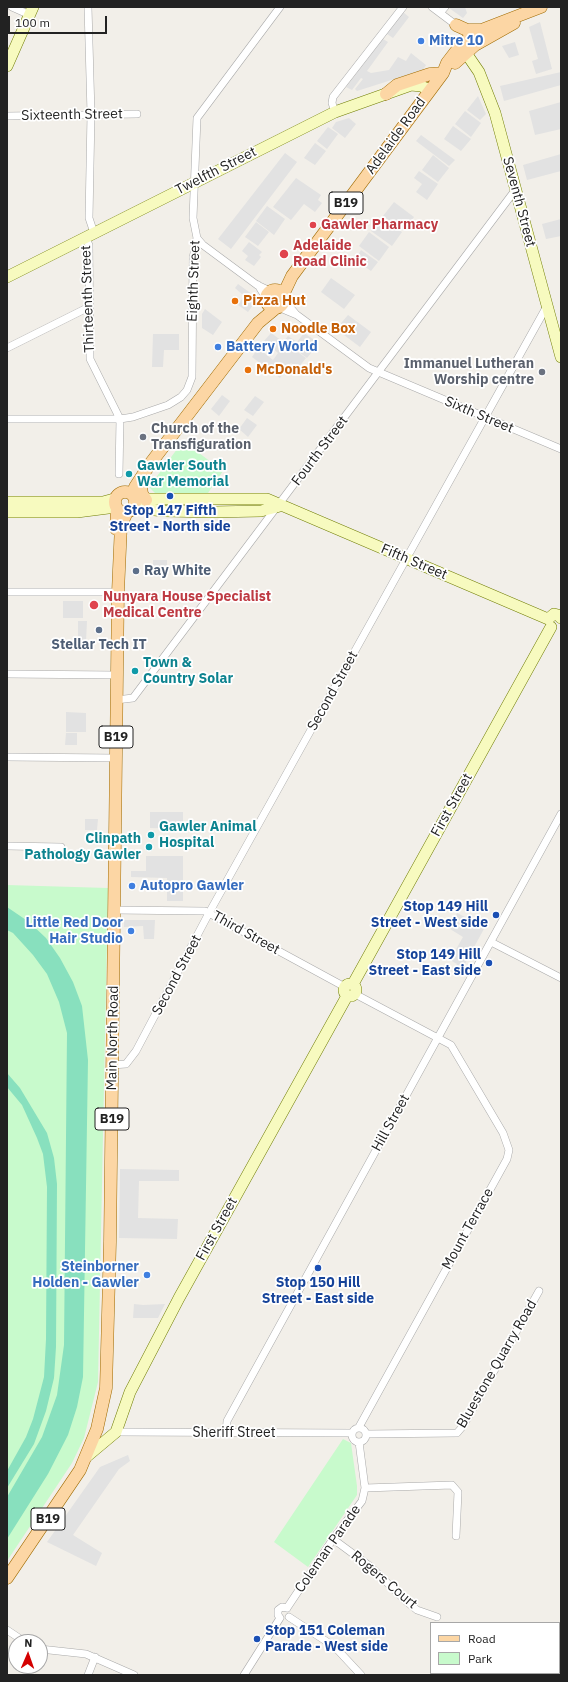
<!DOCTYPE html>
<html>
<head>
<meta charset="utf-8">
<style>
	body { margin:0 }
	#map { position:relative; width:568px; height:1682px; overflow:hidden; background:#f2efe9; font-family:"IBM Plex Sans",sans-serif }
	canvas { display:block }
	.frame { position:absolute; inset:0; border:8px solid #222; pointer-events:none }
	.legend { position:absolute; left:430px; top:1622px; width:130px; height:52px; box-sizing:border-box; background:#fff; border:1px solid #a7a7a7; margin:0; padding:5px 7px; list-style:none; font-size:12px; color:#222 }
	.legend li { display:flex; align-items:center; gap:8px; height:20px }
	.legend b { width:20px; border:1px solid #a7a7a7 }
	.north { position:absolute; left:8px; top:1634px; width:40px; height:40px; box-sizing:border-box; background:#fff; border:1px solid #a7a7a7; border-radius:50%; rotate:2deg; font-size:11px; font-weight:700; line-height:16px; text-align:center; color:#222 }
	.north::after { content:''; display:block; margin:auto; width:14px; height:18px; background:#d40000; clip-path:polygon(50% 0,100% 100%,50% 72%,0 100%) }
	.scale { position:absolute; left:8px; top:16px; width:99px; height:18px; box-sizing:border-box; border:2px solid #222; border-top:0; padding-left:5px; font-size:12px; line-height:14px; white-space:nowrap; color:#222; -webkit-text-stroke:3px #fff; paint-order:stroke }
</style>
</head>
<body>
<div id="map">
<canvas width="568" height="1682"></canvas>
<div class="frame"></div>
<ul class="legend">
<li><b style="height:5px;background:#fcd6a4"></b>Road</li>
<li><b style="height:11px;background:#c8facc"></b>Park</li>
</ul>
<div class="north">N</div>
<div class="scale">100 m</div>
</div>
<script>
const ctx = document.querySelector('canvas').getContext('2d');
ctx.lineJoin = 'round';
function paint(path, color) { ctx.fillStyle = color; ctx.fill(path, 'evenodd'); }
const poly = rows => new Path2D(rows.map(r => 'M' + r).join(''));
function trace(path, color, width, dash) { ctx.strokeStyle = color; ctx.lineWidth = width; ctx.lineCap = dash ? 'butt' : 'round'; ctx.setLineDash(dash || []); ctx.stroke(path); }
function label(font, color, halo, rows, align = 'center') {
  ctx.font = font + ' "IBM Plex Sans",sans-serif'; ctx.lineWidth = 3.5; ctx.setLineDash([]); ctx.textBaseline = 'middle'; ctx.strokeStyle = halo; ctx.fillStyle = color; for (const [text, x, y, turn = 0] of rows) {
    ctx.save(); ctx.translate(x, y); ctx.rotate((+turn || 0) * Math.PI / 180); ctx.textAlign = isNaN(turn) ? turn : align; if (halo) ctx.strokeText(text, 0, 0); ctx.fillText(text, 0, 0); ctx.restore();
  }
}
const park = poly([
	[183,441,223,471,208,493,156,494,149,487],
	[7,885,108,888,98,1382,84,1438,72,1463,7,1561],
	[343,1439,351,1443,357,1486,357,1495,308,1567,274,1542]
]);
const pitch = poly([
	[7,907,29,922,46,938,60,958,73,982,82,1006,88,1060,83,1377,77,1407,68,1435,48,1474,7,1539,7,1497,42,1437,57,1395,64,1345,67,1033,59,1002,47,974,33,955,13,933,7,930],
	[7,1073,20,1088,47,1133,54,1158,57,1184,56,1347,54,1378,46,1411,34,1444,7,1488,7,1471,26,1437,33,1419,44,1377,46,1339,47,1187,43,1154,37,1138,22,1105,7,1087]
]);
const parking = poly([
	[465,7,467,13,463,18,449,8],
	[403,12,409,17,393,38,387,34,383,39,388,42,367,71,371,73,389,70,398,57,406,61,411,53,426,65,423,70,357,91,355,89,363,79,361,78,352,90,346,87],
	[540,22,552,69,536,74,532,61,538,59,529,27],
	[515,42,519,55,509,58,502,46],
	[561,72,561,85,504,101,500,86],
	[478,96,486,114,480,120,467,110],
	[561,102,561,129,535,135,529,111],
	[465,111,481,123,471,137,455,124],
	[349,118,356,124,345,138,332,128,336,122],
	[453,126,471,139,461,151,444,139],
	[328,127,338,134,327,149,317,141],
	[421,135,455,160,449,166,416,141],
	[315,143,326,151,315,165,304,158],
	[285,153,297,162,231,249,218,239],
	[561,154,561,171,527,180,523,165],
	[433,155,449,168,438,182,422,170],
	[419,171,438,184,427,200,416,192,422,184,414,178],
	[296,178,321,195,318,200,322,203,315,212,304,204,291,220,273,207],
	[394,202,414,217,404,231,383,216],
	[267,206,285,219,274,235,256,221],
	[381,217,402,232,392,246,371,231],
	[561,219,561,236,546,239,542,224],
	[256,222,269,232,258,246,245,237],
	[369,232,389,247,379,261,359,246],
	[249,242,262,252,259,255,261,257,254,266,245,260,248,256,242,251],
	[361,250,378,262,371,271,355,260],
	[331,278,355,295,344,309,321,292],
	[238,284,256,297,256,301,248,312,238,305,244,296,235,288],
	[205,309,222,322,213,335,202,328,202,314],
	[348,315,371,332,360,347,336,329],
	[271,333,306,358,298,368,291,363,280,378,252,357,258,348,273,360,278,353,264,341],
	[304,333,319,343,307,358,284,341,288,336,297,342],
	[153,334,179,334,179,350,164,350,163,367,152,367],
	[222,395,230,401,219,416,211,409],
	[255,396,264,402,253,416,244,410],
	[247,418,257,425,248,437,239,429],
	[153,560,167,560,167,577,153,577],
	[63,601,83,601,83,618,63,618],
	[78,621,87,621,86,642,78,642],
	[66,712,86,713,86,732,66,732],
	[66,733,77,733,77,745,65,745],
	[150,812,183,812,183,829,150,828],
	[85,819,98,819,97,830,85,830],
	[146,856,183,856,183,901,167,901,167,878,131,877,131,871,146,871],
	[457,913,485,927,460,973,454,970,457,964,450,960,463,937,450,929],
	[124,920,155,920,154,939,144,939,143,926,124,927],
	[120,1169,179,1170,179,1181,139,1181,138,1218,178,1219,177,1239,119,1238],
	[134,1304,143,1305,165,1304,158,1318,133,1318],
	[128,1455,130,1461,119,1469,73,1535,102,1553,96,1566,47,1542,100,1467]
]);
const street = poly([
	[12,7,30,15],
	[88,7,91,114,89,218,94,233],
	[432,7,456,25],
	[440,13,445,7],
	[335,112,332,103,333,97,403,7],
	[7,116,137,114],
	[85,237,89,245,90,359,120,419,119,474],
	[197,238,203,245,257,285,270,291],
	[258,285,266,298],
	[284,300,295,313],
	[278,307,297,315,369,368,561,449],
	[7,348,89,307],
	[7,419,120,419,133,417,168,405,181,397,187,390,192,377,193,258,197,238,193,218,197,118,280,7],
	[7,592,118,592],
	[7,674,116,675],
	[116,700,133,698,516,189],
	[7,757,116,758],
	[7,846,61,847],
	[114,910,205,911,345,987],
	[491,942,561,978],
	[355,994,451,1045,503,1133,509,1150,507,1159,359,1427],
	[112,1065,126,1064,136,1051,209,913,547,306],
	'352 1435a7 7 0 1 1 14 0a7 7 0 1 1-14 0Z',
	[116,1432,352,1433],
	[226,1433,227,1421,561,814],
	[367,1434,457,1433,463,1426,539,1291],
	[365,1488,452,1485,458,1492,456,1536],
	[333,1539,371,1567,407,1602,417,1610,437,1617],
	[287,1608,333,1539,362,1501,365,1488,359,1442],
	[289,1617,335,1647,361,1675],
	[280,1618,278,1615,278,1610,282,1607,287,1608],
	[7,1630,25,1642],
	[40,1649,86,1654,134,1675],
	[88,1675,95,1657],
	[244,1675,280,1618]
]);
const secondary = poly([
	[466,53,479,72,495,113,561,357],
	[7,66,33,7],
	[7,277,335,112,411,85,421,86,430,90],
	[137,499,267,499,548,619],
	[7,502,103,502,114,499],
	[133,508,165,511,213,512,261,511,280,506],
	[7,512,77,512,116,507],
	[548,619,554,614,558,615,561,618],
	'344 990a6 6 0 1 1 12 0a6 6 0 1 1-12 0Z',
	[353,984,551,627],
	[85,1458,116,1432,130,1392,179,1298,347,996]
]);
const primary = poly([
	[456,25,467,30,481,30],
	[455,63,475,45,514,23],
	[386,94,397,85,430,74,443,73],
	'266 299a9 9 0 1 1 18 0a9 9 0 1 1-18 0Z',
	[283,295,292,276,443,73,447,63,457,50,467,40,484,29,541,7],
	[140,480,142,494,146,500],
	'115 502a10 10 0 1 1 20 0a10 10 0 1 1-20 0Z',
	[133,495,135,487,150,464,258,323,276,308],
	[116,529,117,509],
	[7,1578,80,1470,97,1429,106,1388,110,1242,118,592,121,525,127,512]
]);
const markers = [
	[421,41,4,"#3f7fe0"],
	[313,225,4,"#e0444e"],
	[284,254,5,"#e0444e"],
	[235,301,4,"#e8710a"],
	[273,329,4,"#e8710a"],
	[218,347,4,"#3f7fe0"],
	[248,370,4,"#e8710a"],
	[542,372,4,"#6b7280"],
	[143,437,4,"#6b7280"],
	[129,474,4,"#0f9aa8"],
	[170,496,4,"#1a4fb4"],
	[136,571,4,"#5c6f8a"],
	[94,605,5,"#e0444e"],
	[99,630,4,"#5c6f8a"],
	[135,671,4,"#0f9aa8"],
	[151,835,4,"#0f9aa8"],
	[149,847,4,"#0f9aa8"],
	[132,886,4,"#3f7fe0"],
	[496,915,4,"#1a4fb4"],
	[131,931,4,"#3f7fe0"],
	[489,963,4,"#1a4fb4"],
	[318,1268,4,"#1a4fb4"],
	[147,1275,4,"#3f7fe0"],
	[257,1639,4,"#1a4fb4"]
];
const shields = [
	[346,203,34],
	[116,737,34],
	[112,1119,34],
	[48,1519,34]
];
const shieldNames = [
	["B19",346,203],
	["B19",116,737],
	["B19",112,1119],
	["B19",48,1519]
];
const shopNames = [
	["Mitre 10",429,41],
	["Battery World",226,347],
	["Autopro Gawler",140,886],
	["Little Red Door",123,923,"right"],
	["Hair Studio",123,939,"right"],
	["Steinborner",139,1267,"right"],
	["Holden - Gawler",139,1283,"right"]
];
const streetNames = [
	["Sixteenth Street",72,115,-1],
	["Adelaide Road",396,136,-54],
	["Twelfth Street",216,171,-27],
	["Seventh Street",519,202,75],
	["Eighth Street",194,281,-88],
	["Thirteenth Street",88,299,-92],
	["Sixth Street",479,415,23],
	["Fourth Street",320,451,-53],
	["Fifth Street",414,562,23],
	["Second Street",333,691,-61],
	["First Street",452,805,-61],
	["Third Street",246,933,29],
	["Second Street",177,975,-62],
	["Main North Road",113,1038,-89],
	["Hill Street",391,1123,-61],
	["First Street",217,1229,-61],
	["Mount Terrace",468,1229,-61],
	["Bluestone Quarry Road",497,1364,-60],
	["Sheriff Street",234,1433],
	["Coleman Parade",328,1549,-55],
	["Rogers Court",384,1580,40]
];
const healthNames = [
	["Gawler Pharmacy",321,225],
	["Adelaide",293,246],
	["Road Clinic",293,262],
	["Nunyara House Specialist",103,597],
	["Medical Centre",103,613]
];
const foodNames = [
	["Pizza Hut",243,301],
	["Noodle Box",281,329],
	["McDonald's",256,370]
];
const worshipNames = [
	["Immanuel Lutheran",534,364],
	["Worship centre",534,380],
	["Church of the",151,429,"left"],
	["Transfiguration",151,445,"left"]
];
const cultureNames = [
	["Gawler South",137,466],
	["War Memorial",137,482],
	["Town &",143,663],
	["Country Solar",143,679],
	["Gawler Animal",159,827],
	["Hospital",159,843],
	["Clinpath",141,839,"right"],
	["Pathology Gawler",141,855,"right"]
];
const transitNames = [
	["Stop 147 Fifth",170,511],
	["Street - North side",170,527],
	["Stop 149 Hill",488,907,"right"],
	["Street - West side",488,923,"right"],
	["Stop 149 Hill",481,955,"right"],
	["Street - East side",481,971,"right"],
	["Stop 150 Hill",318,1283],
	["Street - East side",318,1299],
	["Stop 151 Coleman",265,1631,"left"],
	["Parade - West side",265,1647,"left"]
];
const serviceNames = [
	["Ray White",144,571],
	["Stellar Tech IT",99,645,"center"]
];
paint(park, '#c8facc');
paint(pitch, '#88e0be');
paint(parking, '#e2e2e2');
trace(street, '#a9a9a9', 8);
trace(secondary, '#707d05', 12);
trace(primary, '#a06b00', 13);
trace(street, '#fff', 7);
trace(secondary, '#f7fabf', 11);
trace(primary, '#fcd6a4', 12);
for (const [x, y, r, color] of markers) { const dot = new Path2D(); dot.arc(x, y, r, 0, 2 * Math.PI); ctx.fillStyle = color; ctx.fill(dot); trace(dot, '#fff', 1.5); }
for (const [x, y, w] of shields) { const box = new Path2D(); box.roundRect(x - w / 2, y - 11, w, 22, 3); ctx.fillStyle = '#fff'; ctx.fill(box); trace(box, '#222', 1); }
label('bold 13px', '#222', null, shieldNames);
label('bold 14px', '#366cbe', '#fff', shopNames, 'left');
label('14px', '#222', '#fff', streetNames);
label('bold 14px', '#be3a42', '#fff', healthNames, 'left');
label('bold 14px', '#c56008', '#fff', foodNames, 'left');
label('bold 14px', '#5b616d', '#fff', worshipNames, 'right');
label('bold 14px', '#0d838f', '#fff', cultureNames, 'left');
label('bold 14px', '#164399', '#fff', transitNames);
label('bold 14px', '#4e5e75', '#fff', serviceNames, 'left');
</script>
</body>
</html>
